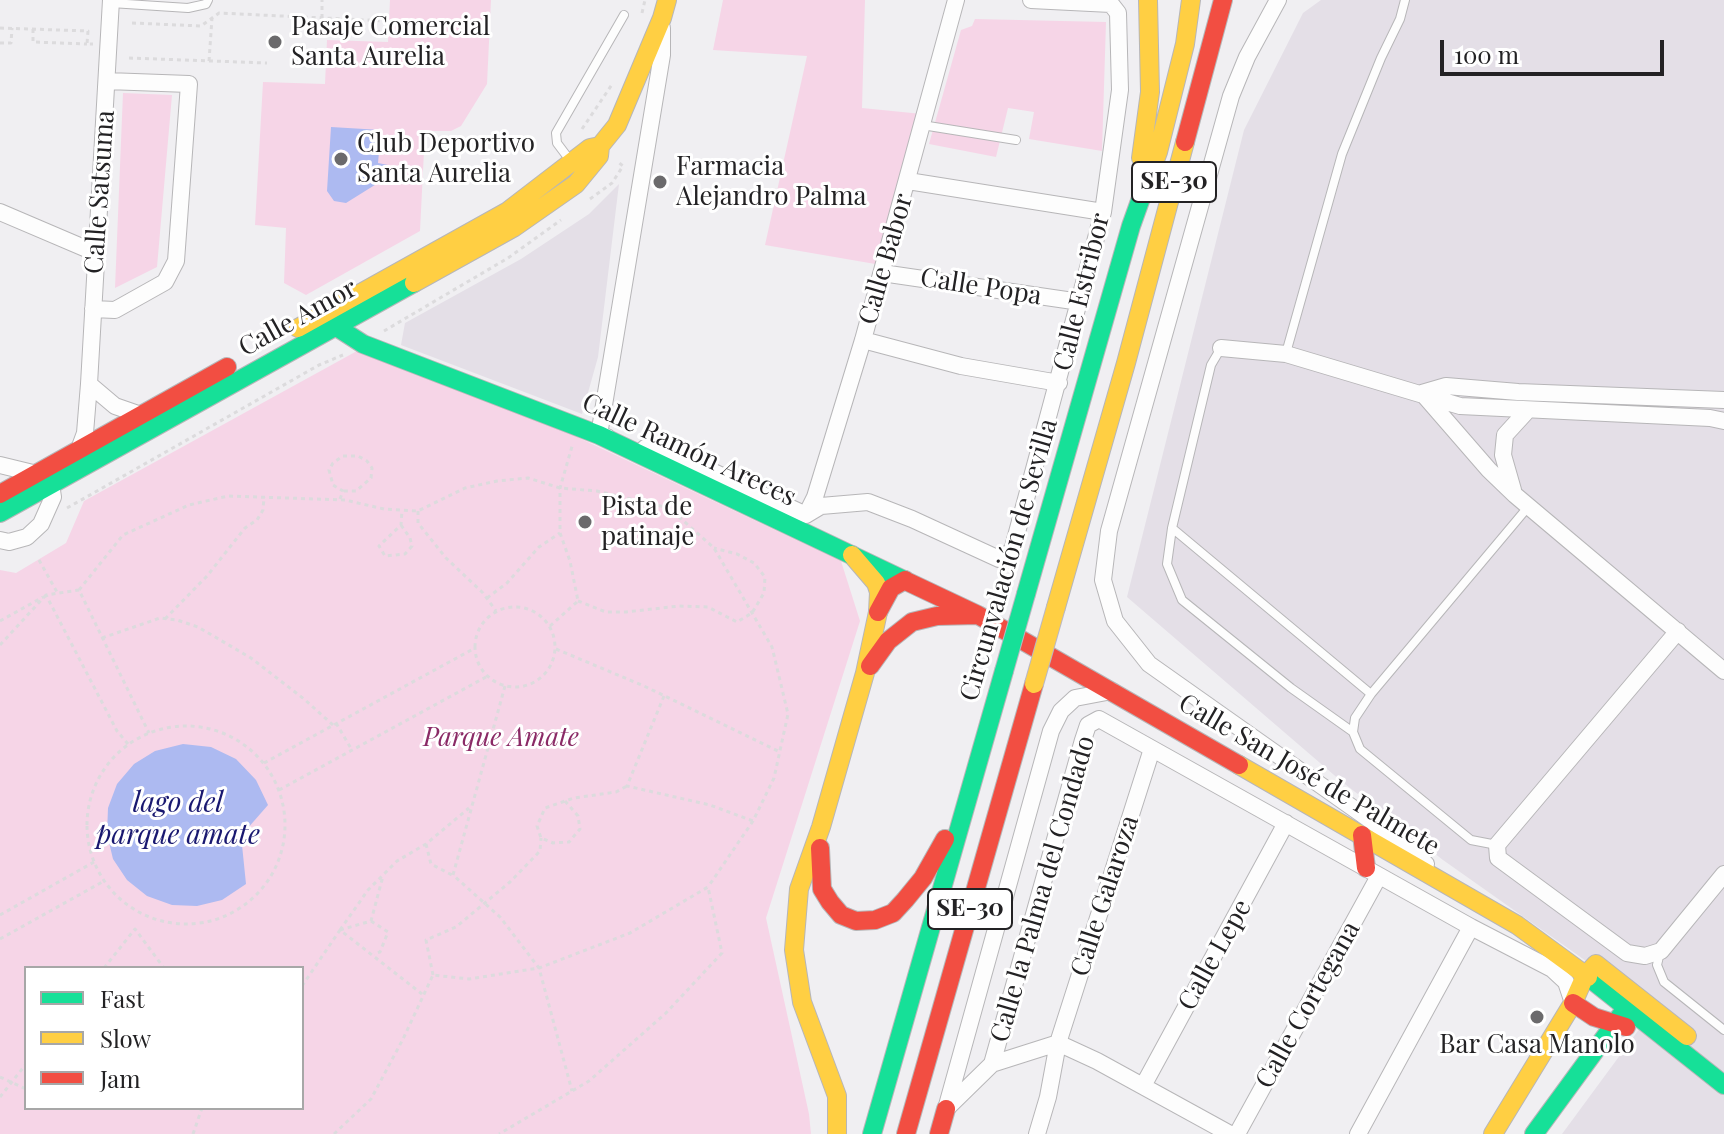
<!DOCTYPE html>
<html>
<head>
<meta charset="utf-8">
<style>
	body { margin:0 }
	#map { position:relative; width:1724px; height:1134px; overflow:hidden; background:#f0eff2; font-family:"Playfair Display",serif }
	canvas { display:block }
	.legend { position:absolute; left:24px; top:966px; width:280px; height:144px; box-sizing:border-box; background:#fff; border:2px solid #a7a7a7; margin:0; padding:10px 14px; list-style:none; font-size:24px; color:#232224 }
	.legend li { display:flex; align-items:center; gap:16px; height:40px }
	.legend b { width:40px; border:2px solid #a7a7a7 }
	.scale { position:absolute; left:1440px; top:40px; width:224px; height:36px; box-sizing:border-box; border:4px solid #232224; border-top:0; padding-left:10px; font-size:24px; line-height:28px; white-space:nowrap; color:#232224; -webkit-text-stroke:6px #fff; paint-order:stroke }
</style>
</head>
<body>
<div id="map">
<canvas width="1724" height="1134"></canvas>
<ul class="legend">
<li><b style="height:10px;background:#16e098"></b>Fast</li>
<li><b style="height:10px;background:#ffcf43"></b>Slow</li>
<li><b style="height:10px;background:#f24e42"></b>Jam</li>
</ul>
<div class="scale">100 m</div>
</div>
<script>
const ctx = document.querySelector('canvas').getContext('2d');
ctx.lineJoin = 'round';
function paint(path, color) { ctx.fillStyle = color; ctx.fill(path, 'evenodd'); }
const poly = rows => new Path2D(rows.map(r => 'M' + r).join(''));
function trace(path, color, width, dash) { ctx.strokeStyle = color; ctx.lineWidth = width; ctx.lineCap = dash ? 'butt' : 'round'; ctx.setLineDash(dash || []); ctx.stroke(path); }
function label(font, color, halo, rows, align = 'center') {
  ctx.font = font + ' "Playfair Display",serif'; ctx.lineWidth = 6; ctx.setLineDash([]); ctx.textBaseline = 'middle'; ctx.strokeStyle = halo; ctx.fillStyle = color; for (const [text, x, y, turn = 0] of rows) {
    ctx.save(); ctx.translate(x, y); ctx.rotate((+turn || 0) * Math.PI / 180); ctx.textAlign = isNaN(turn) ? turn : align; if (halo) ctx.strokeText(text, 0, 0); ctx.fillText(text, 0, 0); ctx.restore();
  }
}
const built = poly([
	[1321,0,1724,0,1724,1134,1562,1134,1654,1009,1443,860,1341,781,1127,597,1244,130,1303,13],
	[619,184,598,357,582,414,401,345,405,323,521,259,589,214]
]);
const green = poly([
	[390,0,491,0,487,84,461,126,451,131,425,131,420,231,306,295,284,283,286,228,255,225,263,82,325,84,327,40,388,42],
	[723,0,865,0,862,108,922,114,881,265,765,245,807,56,713,50],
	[975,19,1106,22,1102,151,1029,139,1034,112,1008,108,996,157,929,144,961,30,972,26],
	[123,93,172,95,157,267,115,288],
	[357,351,575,436,841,561,860,621,766,918,809,1114,811,1134,0,1134,0,570,16,573,66,543,84,501],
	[26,968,302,968,302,1108,26,1108]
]);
const water = poly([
	[331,127,381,130,378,163,388,165,386,178,346,203,334,201,327,191],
	[183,744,211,747,236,759,256,780,268,805,247,829,242,845,246,884,222,900,197,906,172,905,147,896,127,880,113,859,107,834,108,808,117,784,134,764,155,751]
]);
const path = poly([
	[642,13,645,0],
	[322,18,322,0],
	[132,23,201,26,219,13,387,21],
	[0,28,88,31,87,44,93,44],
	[33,29,33,42,87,44],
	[0,43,11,43,12,28],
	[129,58,267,63],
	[209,61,212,18],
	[582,129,613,83],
	[590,199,612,183,623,166,617,161],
	[384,331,508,258,561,220],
	[340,499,343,491,333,485,329,470,333,463,343,456,358,456,367,461,372,468,371,478,356,491,343,491],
	[67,508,319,365,343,355],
	[418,511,418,523,446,558,483,593,496,611],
	[401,525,410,538,412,546,405,554,385,556,379,546,401,525,402,510],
	[39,560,57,592],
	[79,590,123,535,189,505,228,496,345,500,384,509,418,511,465,488,497,481,528,478,560,488,597,491,669,508,714,548,772,647,788,714,774,778,753,821,708,887],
	[487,598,507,583,539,547,560,533],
	[578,601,606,612,626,612,679,606,708,607,737,622,752,613,764,593,765,577,754,563,737,554,714,548],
	'475 647a40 40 0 1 1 80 0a40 40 0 1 1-80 0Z',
	[165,619,207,576,245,528,257,520,263,510,264,497],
	[0,621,43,597],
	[550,626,578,601,570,561,560,533,560,488,573,443],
	[102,638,160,618,177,620,198,627,251,658,304,699,333,725],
	[0,645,46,595],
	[556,649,644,686,780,752],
	[505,686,453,875,500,917,539,968,572,1091],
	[664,696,627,786,710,805,753,821],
	[336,723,352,750],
	'87 825a99 99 0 1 1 198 0a99 99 0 1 1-198 0Z',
	[128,744,117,731,46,595,79,590,149,733],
	[264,763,475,648],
	[279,790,486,677],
	[565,801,578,816,580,829,569,842,553,843,541,838,537,826,545,808,574,798,616,792,627,786],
	[426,844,431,864,452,875],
	[0,915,94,862],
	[371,921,388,932,380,952,374,954],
	[340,930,368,890,397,861,426,844,469,808],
	[340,930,371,921,383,876],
	[0,939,104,881],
	[104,968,135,929,164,968],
	[433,975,426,940,456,927,510,882,540,851,541,838],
	[302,986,340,930,422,994],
	[0,1077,26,1089],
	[0,1097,26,1064],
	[193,1134,202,1108],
	[334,1134,371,1099,403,1039,433,975,469,979,539,968,630,933,708,887,722,953,666,1013,589,1081,499,1134]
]);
const lane = poly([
	[111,3,188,8,206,4,208,0],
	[922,125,1016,140],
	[569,159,557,143,556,133,624,15],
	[1221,348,1211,365,1172,528,1371,694,1528,507],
	[1286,353,1342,154,1381,58,1400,19,1405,0],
	[1172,528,1167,564,1182,600,1291,688,1353,732],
	[1371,694,1355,718,1353,732,1360,749,1471,840,1497,845],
	[1660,952,1657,965,1664,982,1724,1030]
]);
const street = poly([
	[1278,0,1247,57,1231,96,1109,531,1103,580,1115,621,1149,664,1377,825,1426,864],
	[908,181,1103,212],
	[0,212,96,253],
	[882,273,1080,302],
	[93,309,115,310,165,282,176,261,189,84,107,81],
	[863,340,961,366,1059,383],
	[1221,348,1286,354,1460,406,1710,418,1724,421],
	[89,384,115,406,141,415],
	[1422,393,1446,386,1518,392,1724,400],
	[1423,394,1489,470,1515,495,1724,671],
	[607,437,599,435,662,55,662,28],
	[645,448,692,462,806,515,821,506,868,502,912,519,999,559,1012,551,1103,212,1120,90,1118,13,1111,4,1031,0],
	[78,452,85,433,89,384,111,0],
	[0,465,37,474,51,484,53,497,41,524,27,537,9,542,0,540],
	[1513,490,1503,455,1505,435,1527,411],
	[807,513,815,497,863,340,956,0],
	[1678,631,1497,845,1498,858,1627,953,1645,956,1661,951,1724,874],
	[992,1064,1083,740,1088,725,1099,719,1471,927,1552,969,1566,982,1573,1003],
	[1143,1086,1286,823],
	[947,1108,992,1064,1058,1043,1097,1061,1230,1134],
	[946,1109,1051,731,1061,711,1075,698,1112,691],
	[1037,1134,1048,1097,1058,1043,1152,749],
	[1237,1134,1379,876],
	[1358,1134,1471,927]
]);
const fast = poly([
	[327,313,335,326,363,344,599,435,906,581],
	[0,513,414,283],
	[1026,594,1131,226,1145,187],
	[1588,977,1724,1085],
	[872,1134,1004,671],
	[1534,1134,1635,996]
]);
const slow = poly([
	[1141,158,1150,92,1148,0],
	[1145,187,1158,152,1185,44,1191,0],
	[414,283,513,228,576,184,599,156,600,146,617,125,662,18,667,0],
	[298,328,508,211,590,148,600,146],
	[1056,607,1126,363,1185,142],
	[1239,765,1517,925,1588,977],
	[837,1134,837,1096,802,1002,794,950,799,889,821,827,865,673,878,612,879,592,876,583,852,555],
	[1493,1134,1573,1003,1585,976,1596,964,1687,1036]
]);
const jam = poly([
	[1185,142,1223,0],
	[0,494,227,367],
	[906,581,978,615,1239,765],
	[878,612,891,588,905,580],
	[870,666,888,641,912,622,937,616,978,615],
	[1362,835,1366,868],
	[820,848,822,889,830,902,841,915,856,921,875,920,893,913,905,900,923,878,945,839],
	[1573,1003,1594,1017,1626,1027],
	[906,1134,1034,684],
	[939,1134,946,1109]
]);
const fastBridge = poly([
	[1004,671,1026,594]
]);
const slowBridge = poly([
	[1034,684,1056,607]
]);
const markers = [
	[275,42,8,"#6b6a6c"],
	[341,159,8,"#6b6a6c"],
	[660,182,8,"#6b6a6c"],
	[585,522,8,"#6b6a6c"],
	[1537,1017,8,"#6b6a6c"]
];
const shields = [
	[1174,182,84],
	[970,909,84]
];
const shieldNames = [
	["SE-30",1174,182],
	["SE-30",970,909]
];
const poiNames = [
	["Pasaje Comercial",291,27],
	["Santa Aurelia",291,57],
	["Club Deportivo",357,144],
	["Santa Aurelia",357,174],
	["Farmacia",676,167],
	["Alejandro Palma",676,197],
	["Pista de",601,507],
	["patinaje",601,537],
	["Bar Casa Manolo",1537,1045,"center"]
];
const streetNames = [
	["Calle Satsuma",100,192,-86],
	["Calle Babor",886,259,-74],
	["Calle Popa",981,287,9],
	["Calle Estribor",1082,292,-76],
	["Calle Amor",298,318,-29],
	["Calle Ramón Areces",689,450,25],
	["Circunvalación de Sevilla",1009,560,-74],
	["Calle San José de Palmete",1309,775,30],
	["Calle la Palma del Condado",1043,889,-74],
	["Calle Galaroza",1105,896,-72],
	["Calle Lepe",1215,955,-61],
	["Calle Cortegana",1308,1005,-61]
];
const parkNames = [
	["Parque Amate",501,738]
];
const waterNames = [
	["lago del",178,803],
	["parque amate",178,835]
];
paint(built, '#e4dfe7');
paint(green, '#f6d5e7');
paint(water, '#adbaf1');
trace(lane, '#b7b6b8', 10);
trace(street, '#b7b6b8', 18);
trace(fast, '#b7b6b8', 20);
trace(slow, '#b7b6b8', 20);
trace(jam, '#b7b6b8', 20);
trace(path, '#dcdbdd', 3, [4, 4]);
trace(lane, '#fdfdfd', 8);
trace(street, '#fdfdfd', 16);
trace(fast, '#16e098', 18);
trace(slow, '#ffcf43', 18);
trace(jam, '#f24e42', 18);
trace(fastBridge, '#bab8c2', 20, []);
trace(slowBridge, '#bab8c2', 20, []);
trace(fastBridge, '#16e098', 18);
trace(slowBridge, '#ffcf43', 18);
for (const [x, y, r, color] of markers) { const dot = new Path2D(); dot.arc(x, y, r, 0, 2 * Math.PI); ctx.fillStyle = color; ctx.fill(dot); trace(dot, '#fff', 3); }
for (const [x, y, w] of shields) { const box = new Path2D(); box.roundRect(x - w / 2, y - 20, w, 40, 6); ctx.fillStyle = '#fff'; ctx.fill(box); trace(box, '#232224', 2); }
label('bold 24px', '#232224', null, shieldNames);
label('26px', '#232224', '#fff', poiNames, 'left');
label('26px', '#232224', '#fff', streetNames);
label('italic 26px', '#8a2a66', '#fff', parkNames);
label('italic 28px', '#191870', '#fff', waterNames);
</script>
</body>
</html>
